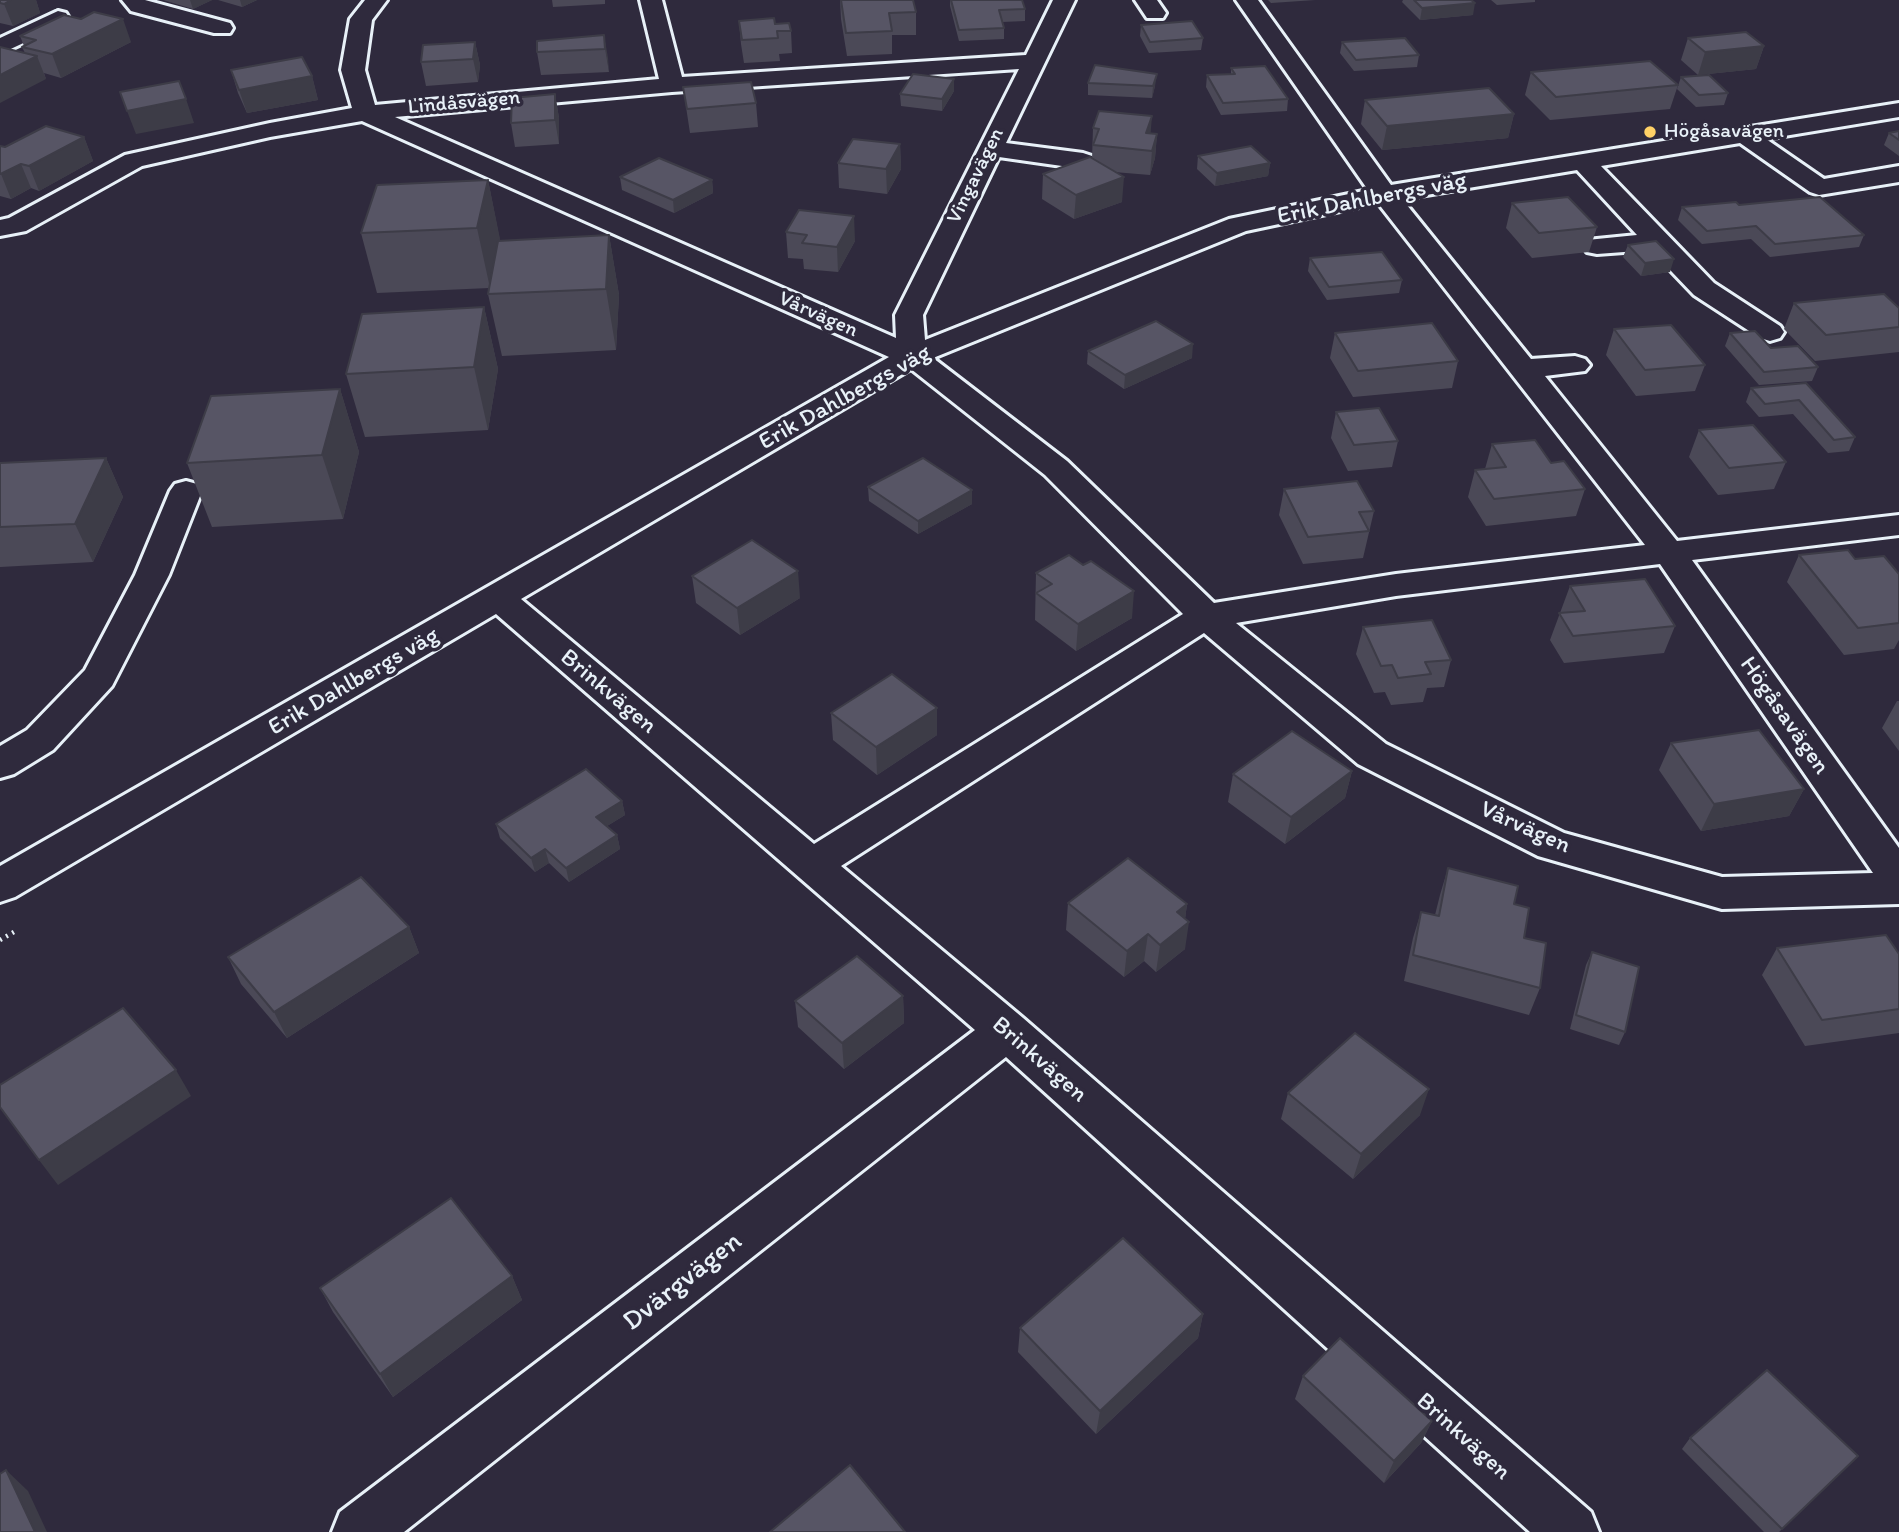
<!DOCTYPE html>
<html>
<head>
<meta charset="utf-8">
<style>
	body { margin:0 }
	canvas { display:block; background:#2f2a3d }
</style>
</head>
<body>
<canvas width="1899" height="1532"></canvas>
<script>
const ctx = document.querySelector('canvas').getContext('2d');
ctx.lineJoin = 'round';
const poly = rows => new Path2D(rows.map(r => 'M' + r).join(''));
function trace(path, color, width, dash) { ctx.strokeStyle = color; ctx.lineWidth = width; ctx.lineCap = dash ? 'butt' : 'round'; ctx.setLineDash(dash || []); ctx.stroke(path); }
function paint(path, color) { ctx.fillStyle = color; ctx.fill(path, 'evenodd'); }
function label(font, color, halo, rows, align = 'center') {
  ctx.font = font + ' Itim,sans-serif'; ctx.lineWidth = 7; ctx.setLineDash([]); ctx.textBaseline = 'middle'; ctx.strokeStyle = halo; ctx.fillStyle = color; for (const [text, x, y, turn = 0] of rows) {
    ctx.save(); ctx.translate(x, y); ctx.rotate((+turn || 0) * Math.PI / 180); ctx.textAlign = isNaN(turn) ? turn : align; if (halo) ctx.strokeText(text, 0, 0); ctx.fillText(text, 0, 0); ctx.restore();
  }
}
const path = poly([
	[0,940,14,932]
]);
const minor = poly([
	[122,0,145,0,230,23,233,28,230,33,214,33,131,11,122,0],
	[365,0,387,0,372,20,365,70,375,105,659,79,640,0,662,0,682,77,1026,55,1053,0,1075,0,1006,143,1083,153,1092,156,1096,161,1092,166,1083,169,999,157,923,315,925,340,1229,219,1368,190,1236,0,1258,0,1391,185,1899,103,1899,117,1766,139,1824,179,1899,166,1899,182,1819,195,1810,192,1740,143,1601,166,1714,283,1780,326,1784,332,1780,338,1770,341,1760,338,1694,295,1651,250,1597,254,1587,252,1583,246,1587,240,1637,235,1577,170,1402,199,1531,359,1575,356,1585,359,1590,365,1585,371,1545,376,1677,541,1899,515,1899,535,1692,560,1899,848,1899,904,1722,909,1538,856,1358,764,1204,633,841,866,1023,1018,1591,1512,1599,1532,1530,1532,1006,1057,404,1532,332,1532,340,1512,975,1030,496,614,15,897,0,902,0,866,889,357,362,121,270,137,142,166,26,231,0,236,0,220,9,218,125,155,270,123,352,108,341,70,350,19,365,0],
	[1019,69,895,315,896,338,395,117,672,92,1019,69],
	[1378,203,1645,545,1396,574,1214,603,1067,461,933,358,1246,231,1378,203],
	[911,369,1045,475,1183,614,814,844,521,599,911,369],
	[1660,564,1873,873,1722,877,1564,833,1386,744,1236,623,1396,596,1660,564],
	[1135,0,1157,0,1166,13,1163,18,1147,18,1135,0],
	[58,11,66,13,69,18,66,23,0,54,0,38,58,11],
	[186,481,197,484,202,491,169,575,112,686,53,750,14,774,0,778,0,746,27,730,85,670,135,575,170,491,175,484,186,481]
]);
const wall = poly([
	[0,0,36,0,40,13,13,26,0,23],
	[163,0,212,0,193,9],
	[218,0,257,0,242,7],
	[552,0,605,0,605,4,553,7],
	[840,0,916,12,916,35,892,35,892,54,847,56,841,19],
	[950,0,1022,0,1025,9,1025,21,1002,22,1004,28,1004,39,959,41,950,6],
	[1268,0,1315,0,1271,3],
	[1403,0,1471,0,1473,15,1420,20,1402,2],
	[1491,0,1538,0,1535,0,1535,2,1497,5],
	[739,21,775,24,791,31,792,53,779,54,780,61,744,63,741,44],
	[1141,25,1203,38,1201,50,1149,53,1140,36],
	[604,35,609,72,541,75,537,52],
	[20,36,131,42,61,78,44,73,46,79,25,53,22,47,24,46],
	[1688,38,1764,46,1756,69,1698,75,1681,60],
	[475,42,480,65,478,82,426,86,421,62],
	[1342,42,1419,55,1417,67,1354,71,1340,53],
	[1231,68,1288,99,1287,111,1221,115,1206,87,1207,75,1231,74],
	[231,70,312,76,318,100,247,113,238,93],
	[1531,72,1678,85,1670,109,1550,120,1525,95],
	[1681,77,1728,93,1724,105,1696,107,1677,89],
	[1088,83,1155,86,1152,98,1088,95],
	[683,87,756,103,758,127,690,133],
	[954,91,942,111,901,106,900,94],
	[555,94,559,118,559,144,515,147,511,123],
	[1365,100,1514,114,1508,138,1382,150,1361,124],
	[1093,128,1157,134,1155,158,1150,175,1114,172,1122,202,1074,219,1042,199,1043,174,1092,159],
	[1899,131,1899,156,1884,145,1889,133],
	[84,137,93,161,39,191,31,188,11,199,0,196,0,146,5,147],
	[900,144,901,169,887,194,839,188,838,163],
	[1198,156,1270,163,1268,176,1215,186,1197,169],
	[620,177,712,180,713,193,674,213,622,190],
	[488,180,500,241,609,235,619,295,616,350,502,356,488,294,489,288,377,293,361,233],
	[1512,203,1597,227,1589,252,1532,258,1506,228],
	[1739,205,1864,235,1859,247,1770,257,1751,239,1702,244,1678,220,1682,207],
	[786,232,855,241,838,272,804,269,803,259,788,258],
	[1628,245,1670,272,1641,276,1623,257],
	[1310,258,1402,280,1399,293,1327,300,1308,271],
	[1794,303,1899,308,1899,352,1815,361,1784,329],
	[484,307,498,369,488,430,365,437,346,374],
	[1614,329,1705,365,1695,391,1636,396,1606,355],
	[1335,333,1458,361,1452,388,1353,397,1330,358],
	[1730,333,1818,367,1812,381,1759,385,1725,346],
	[1088,351,1192,358,1124,389,1087,364],
	[1806,383,1855,437,1849,451,1828,453,1793,414,1759,417,1746,402,1751,388],
	[340,389,359,452,343,519,212,527,187,463],
	[1336,412,1398,441,1392,467,1348,471,1331,438],
	[1699,430,1786,462,1774,489,1718,495,1689,457],
	[1492,444,1551,463,1585,489,1576,516,1486,526,1468,497,1475,470,1485,469],
	[106,458,123,497,93,562,0,567,0,463],
	[868,487,972,490,972,504,918,534,869,501],
	[1284,489,1374,511,1363,558,1303,564,1279,515],
	[1799,555,1855,559,1899,574,1899,640,1894,649,1844,655,1787,582],
	[1036,573,1132,618,1076,651,1035,620],
	[692,576,800,598,740,635,696,603],
	[1570,586,1675,626,1664,653,1564,663,1550,640],
	[1363,627,1451,660,1444,687,1427,688,1423,702,1391,705,1385,692,1374,693,1356,654],
	[1897,701,1899,701,1899,751,1882,728],
	[937,708,937,735,877,775,833,740,831,713],
	[1671,743,1804,789,1789,816,1701,831,1659,770],
	[1352,771,1345,798,1285,844,1228,802,1233,774],
	[622,801,625,815,607,826,617,835,620,849,569,882,549,863,535,872,500,838,496,824],
	[1448,868,1524,938,1540,988,1529,1015,1404,981,1413,938,1421,912,1435,915,1440,895],
	[1068,903,1187,904,1185,919,1185,949,1156,972,1144,961,1124,977,1066,930],
	[409,927,419,953,287,1038,241,984,228,957],
	[1777,948,1899,954,1899,1033,1805,1046,1762,975],
	[1592,952,1625,1032,1619,1045,1570,1029,1586,965],
	[903,996,904,1023,844,1069,798,1027,795,1001],
	[1288,1093,1420,1115,1353,1179,1281,1119],
	[512,1276,522,1300,393,1397,333,1312,320,1288],
	[1203,1314,1198,1338,1096,1434,1018,1352,1020,1328],
	[1303,1376,1432,1421,1421,1443,1384,1483,1295,1399],
	[1690,1438,1858,1456,1779,1532,1764,1532,1682,1449]
]);
const shadedWall = poly([
	[11,0,36,0,40,13,13,26,4,4],
	[190,0,212,0,193,9],
	[240,0,257,0,242,7],
	[1475,3,1473,15,1420,20,1422,8],
	[123,19,131,42,61,78,52,54],
	[604,35,608,58,609,72,605,49],
	[475,42,480,65,478,82,473,59],
	[1764,46,1756,69,1698,75,1705,52],
	[37,56,46,79,0,103,0,75],
	[1157,74,1155,86,1152,98,1153,86],
	[312,76,318,100,247,113,239,90],
	[954,79,954,91,942,111,942,99],
	[555,94,559,118,559,144,555,120],
	[186,99,194,123,136,134,127,111],
	[1514,114,1508,138,1382,150,1387,126],
	[1152,116,1150,140,1146,133],
	[1157,134,1155,158,1150,175,1152,151],
	[84,137,93,161,39,191,29,166],
	[900,144,901,169,887,194,886,169],
	[1270,163,1268,176,1215,186,1217,173],
	[21,164,31,188,11,199,1,174],
	[1124,177,1122,202,1074,219,1076,195],
	[488,180,500,239,490,288,477,228],
	[712,180,713,193,674,213,673,200],
	[854,216,855,241,838,272,837,247],
	[609,235,619,295,616,350,606,289],
	[1674,259,1670,272,1641,276,1645,263],
	[484,307,498,369,488,430,474,367],
	[1193,344,1192,358,1124,389,1125,375],
	[340,389,359,452,343,519,322,455],
	[106,458,123,497,93,562,75,524],
	[972,490,972,504,918,534,918,521],
	[798,571,800,598,740,635,737,608],
	[1134,591,1132,618,1076,651,1078,624],
	[937,708,937,735,877,775,876,747],
	[1352,771,1345,798,1285,844,1291,817],
	[1804,789,1789,816,1701,831,1714,804],
	[622,801,625,815,599,831,596,817],
	[617,835,620,849,569,882,566,868],
	[545,849,549,863,535,872,531,858],
	[1187,904,1184,927,1189,922,1185,949,1156,972,1160,945,1177,912],
	[409,927,419,953,287,1038,274,1012],
	[1148,934,1144,961,1124,977,1127,951],
	[903,996,904,1023,844,1069,842,1043],
	[176,1070,191,1096,58,1185,39,1160],
	[1429,1089,1420,1115,1353,1179,1361,1154],
	[512,1276,522,1300,393,1397,380,1374],
	[1203,1314,1198,1338,1096,1434,1100,1411],
	[1432,1421,1421,1443,1384,1483,1394,1461],
	[6,1470,28,1491,47,1532,35,1532]
]);
const building = poly([
	[0,0,11,0,4,4,0,3,0,0],
	[841,0,913,0,916,12,889,13,892,31,846,33,841,0],
	[951,0,1022,0,1025,9,999,10,1004,28,959,30,951,0],
	[1414,0,1471,0,1475,3,1422,8,1414,0],
	[94,12,123,19,52,54,22,47,36,40,20,36,64,15,81,19,94,12],
	[774,18,775,24,789,23,791,31,777,31,778,38,742,40,739,21,774,18],
	[1192,21,1203,38,1150,42,1141,25,1192,21],
	[1746,32,1764,46,1705,52,1688,38,1746,32],
	[604,35,605,49,537,52,537,41,604,35],
	[1405,38,1419,55,1356,60,1342,42,1405,38],
	[475,42,473,59,421,62,423,45,475,42],
	[0,47,37,56,0,75,0,47],
	[302,57,312,76,239,90,231,70,302,57],
	[1650,61,1678,85,1556,97,1531,72,1650,61],
	[1095,65,1157,74,1153,86,1088,83,1095,65],
	[1265,66,1288,99,1223,103,1207,75,1235,74,1231,68,1265,66],
	[913,74,954,79,942,99,900,94,913,74],
	[1709,75,1728,93,1699,95,1681,77,1709,75],
	[179,81,186,99,127,111,120,92,179,81],
	[751,82,756,103,687,109,683,87,751,82],
	[1489,88,1514,114,1387,126,1365,100,1489,88],
	[555,94,555,120,511,123,512,98,555,94],
	[1099,111,1152,116,1146,133,1157,134,1152,151,1093,145,1099,129,1093,128,1099,111],
	[46,126,84,137,29,166,21,164,0,174,0,146,5,147,46,126],
	[1899,131,1899,140,1889,133,1899,131],
	[853,139,900,144,886,169,838,163,853,139],
	[1251,146,1270,163,1217,173,1198,156,1251,146],
	[1090,157,1124,177,1076,195,1043,174,1090,157],
	[659,158,712,180,673,200,620,177,659,158],
	[488,180,477,228,361,233,377,185,488,180],
	[1568,197,1597,227,1539,233,1512,203,1568,197],
	[1820,197,1864,235,1775,244,1756,226,1707,231,1682,207,1736,202,1739,205,1820,197],
	[799,210,854,216,837,247,802,243,807,235,786,232,799,210],
	[609,235,606,289,488,294,498,241,609,235],
	[1656,241,1674,259,1645,263,1628,245,1656,241],
	[1382,252,1402,280,1329,287,1310,258,1382,252],
	[1884,294,1899,308,1899,327,1826,335,1794,303,1884,294],
	[484,307,474,367,346,374,362,314,484,307],
	[1156,321,1193,344,1125,375,1088,351,1156,321],
	[1432,323,1458,361,1358,371,1335,333,1432,323],
	[1671,325,1705,365,1645,370,1614,329,1671,325],
	[1755,331,1771,348,1798,346,1818,367,1764,372,1730,333,1755,331],
	[1806,383,1855,437,1834,440,1799,400,1765,404,1751,388,1806,383],
	[340,389,322,455,187,463,211,396,340,389],
	[1379,408,1398,441,1354,445,1336,412,1379,408],
	[1753,425,1786,462,1729,468,1699,430,1753,425],
	[1535,440,1551,463,1564,461,1585,489,1494,499,1475,470,1506,467,1492,444,1535,440],
	[106,458,75,524,0,527,0,463,106,458],
	[923,458,972,490,918,521,868,487,923,458],
	[1357,481,1374,511,1359,512,1369,531,1308,537,1284,489,1357,481],
	[752,540,798,571,737,608,692,576,752,540],
	[1848,550,1855,559,1884,556,1899,574,1899,623,1858,628,1799,555,1848,550],
	[1069,555,1083,565,1091,561,1134,591,1078,624,1036,593,1052,584,1036,573,1069,555],
	[1645,579,1675,626,1573,636,1559,613,1585,611,1570,586,1645,579],
	[1432,620,1451,660,1425,662,1431,674,1398,678,1392,665,1381,666,1363,627,1432,620],
	[892,674,937,708,876,747,831,713,892,674],
	[1759,730,1804,789,1714,804,1671,743,1759,730],
	[1292,731,1352,771,1291,817,1233,774,1292,731],
	[586,769,622,801,596,817,617,835,566,868,545,849,531,858,496,824,586,769],
	[1128,858,1187,904,1177,912,1189,922,1160,945,1148,934,1127,951,1068,903,1128,858],
	[1448,868,1518,886,1514,904,1529,908,1524,938,1546,943,1540,988,1413,955,1421,912,1439,916,1448,868],
	[361,877,409,927,274,1012,228,957,361,877],
	[1886,935,1899,954,1899,1009,1822,1020,1777,948,1886,935],
	[1592,952,1639,967,1625,1032,1576,1015,1592,952],
	[857,956,903,996,842,1043,795,1001,857,956],
	[123,1008,176,1070,39,1160,0,1107,0,1085,123,1008],
	[1355,1033,1429,1089,1361,1154,1288,1093,1355,1033],
	[451,1198,512,1276,380,1374,320,1288,451,1198],
	[1123,1238,1203,1314,1100,1411,1020,1328,1123,1238],
	[1340,1338,1432,1421,1394,1461,1303,1376,1340,1338],
	[1767,1370,1858,1456,1782,1529,1690,1438,1767,1370],
	[850,1465,905,1532,770,1532,850,1465],
	[6,1470,35,1532,0,1532,0,1474,6,1470]
]);
const markers = [
	[1650,132,7,"#ffd166"]
];
const farStreetnames = [
	["Lindåsvägen",464,103,-5],
	["Vingavägen",976,176,-64],
	["Vårvägen",818,315,24]
];
const farPoinames = [
	["Högåsavägen",1664,132]
];
const streetNames = [
	["Erik Dahlbergs väg",1372,199,-11],
	["Erik Dahlbergs väg",845,398,-29],
	["Erik Dahlbergs väg",354,682,-30],
	["Brinkvägen",608,692,40],
	["Högåsavägen",1784,716,55],
	["Vårvägen",1525,828,24],
	["Brinkvägen",1039,1060,41],
	["Brinkvägen",1463,1437,42]
];
const nearStreetnames = [
	["Dvärgvägen",683,1282,-38]
];
trace(minor, '#e8f1f8', 6);
trace(path, '#e8f1f8', 4.5, [2, 5]);
paint(minor, '#2f2a3d');
paint(wall, '#4b4957');
paint(shadedWall, '#3d3c47');
paint(building, '#575565');
trace(building, '#3d3c47', 2);
for (const [x, y, r, color] of markers) { const dot = new Path2D(); dot.arc(x, y, r, 0, 2 * Math.PI); ctx.fillStyle = color; ctx.fill(dot); trace(dot, '#2f2a3d', 2.5); }
label('21px', '#e8f1f8', '#2f2a3d', farStreetnames);
label('21px', '#e8f1f8', '#2f2a3d', farPoinames, 'left');
label('24px', '#e8f1f8', '#2f2a3d', streetNames);
label('28px', '#e8f1f8', '#2f2a3d', nearStreetnames);
</script>
</body>
</html>
